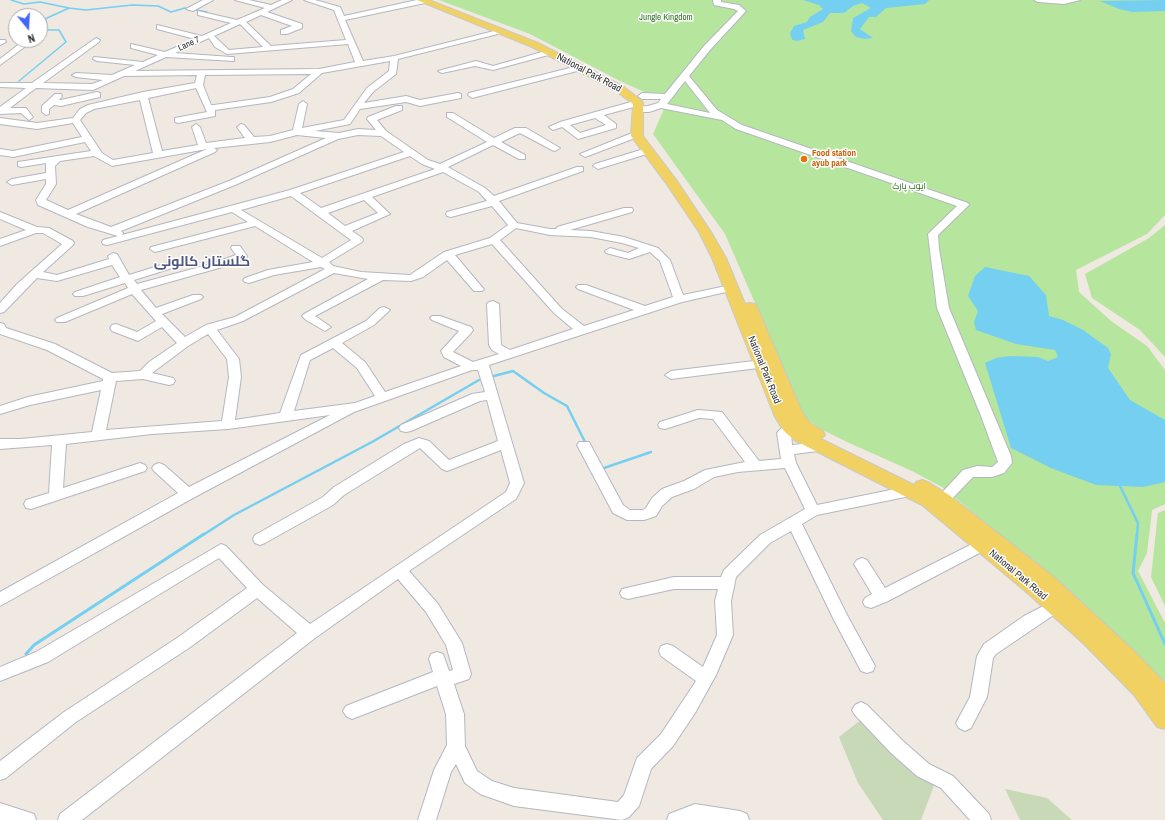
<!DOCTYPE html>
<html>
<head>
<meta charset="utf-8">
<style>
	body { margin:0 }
	#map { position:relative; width:1165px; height:820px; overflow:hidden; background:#efe9e1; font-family:"Archivo Narrow",sans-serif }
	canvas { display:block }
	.north { position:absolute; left:8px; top:8px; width:40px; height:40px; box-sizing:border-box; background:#fff; border:1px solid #ababab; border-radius:50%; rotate:162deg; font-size:11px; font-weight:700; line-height:16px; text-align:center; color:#2e2e2e }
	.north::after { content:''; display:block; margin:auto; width:14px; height:18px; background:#4264fb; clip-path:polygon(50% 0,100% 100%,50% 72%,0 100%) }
</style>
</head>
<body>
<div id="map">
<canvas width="1165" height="820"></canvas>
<div class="north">N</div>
</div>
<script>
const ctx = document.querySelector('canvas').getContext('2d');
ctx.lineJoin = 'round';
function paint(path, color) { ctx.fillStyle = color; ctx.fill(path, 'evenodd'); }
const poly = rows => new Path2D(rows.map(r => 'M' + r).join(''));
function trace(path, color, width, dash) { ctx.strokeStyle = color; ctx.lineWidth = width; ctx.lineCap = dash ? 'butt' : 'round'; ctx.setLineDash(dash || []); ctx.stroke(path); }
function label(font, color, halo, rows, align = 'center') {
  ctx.font = font + ' "Archivo Narrow",Cairo,sans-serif'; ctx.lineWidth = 3; ctx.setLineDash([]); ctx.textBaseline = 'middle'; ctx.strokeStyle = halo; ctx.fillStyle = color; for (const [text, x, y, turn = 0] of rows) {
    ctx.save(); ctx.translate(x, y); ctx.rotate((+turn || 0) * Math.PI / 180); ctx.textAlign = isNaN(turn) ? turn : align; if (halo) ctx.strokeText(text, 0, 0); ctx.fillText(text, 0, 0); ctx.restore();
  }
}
const green = poly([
	[439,0,1165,0,1165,215,1147,234,1076,270,1079,292,1111,321,1147,346,1165,370,1165,504,1152,510,1147,553,1138,571,1165,623,1165,689,1093,612,942,487,912,471,847,442,819,428,805,418,725,234,653,134,667,102,622,82,530,34],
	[1165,225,1165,357,1140,330,1092,298,1085,274,1149,238],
	[1165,510,1165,606,1151,577,1158,513]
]);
const cemetery = poly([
	[867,715,938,775,921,820,883,820,858,783,839,737],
	[1005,789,1047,798,1072,820,1020,820]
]);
const water = poly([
	[803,0,929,0,925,4,886,8,876,17,869,17,860,29,873,38,865,39,856,37,851,31,853,18,871,8,862,3,853,6,844,13,830,13,823,22,803,30,805,39,797,41,792,40,790,33,794,26,807,22,810,17,823,9,819,5],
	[1165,0,1165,11,1132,12,1119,9,1100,1],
	[985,267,1029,276,1046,295,1049,316,1063,320,1083,330,1108,348,1111,354,1108,368,1130,400,1165,420,1165,482,1143,487,1096,485,1051,468,1011,448,985,363,996,358,1010,356,1038,357,1048,361,1058,357,1055,350,1016,344,976,330,974,322,978,311,968,296,975,276]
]);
const streamFar2 = poly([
	[11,0,24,4,40,2,69,8,47,18,42,24,44,30,59,30,66,42,19,81],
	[69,8,86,10,132,5,158,6,171,12,185,8,207,12]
]);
const streamFar1 = poly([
	[494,376,513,371,544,393,567,406,586,444],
	[601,469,651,452],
	[1120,486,1138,523,1137,535],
	[203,535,234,515,372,442,479,380]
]);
const stream = poly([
	[1137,534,1133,573,1165,644],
	[26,654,34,645,204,534]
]);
const minor = poly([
	[203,0,213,0,193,11,186,9,203,0],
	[235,0,249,0,271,5,282,0,292,0,267,12,302,24,302,28,287,34,281,34,281,30,292,26,261,15,246,22,271,46,346,40,334,10,304,0,315,0,340,7,344,16,417,0,425,0,425,3,345,20,363,61,394,56,502,29,502,33,398,59,396,74,373,92,364,103,406,96,420,100,458,93,461,94,461,98,420,106,406,102,360,109,350,124,315,131,339,133,358,129,376,130,367,119,368,117,396,106,402,106,402,110,377,120,386,131,428,160,440,164,487,142,447,117,447,113,453,113,494,138,515,128,526,128,560,148,555,151,552,150,520,133,501,142,525,155,525,159,519,159,493,145,448,167,485,188,494,196,577,167,583,167,583,171,499,201,517,223,550,229,556,229,557,227,624,208,632,208,633,210,632,212,570,230,591,231,624,237,658,248,670,260,683,295,731,285,737,288,735,290,682,302,489,365,524,483,516,499,409,571,438,604,462,643,471,674,469,679,454,684,464,714,465,746,477,771,492,781,514,788,618,802,624,795,637,758,661,734,696,681,661,656,659,651,661,646,667,644,673,646,703,667,717,635,715,601,718,589,674,589,628,599,622,597,620,593,622,589,674,577,721,577,724,570,760,535,805,509,785,468,738,472,714,477,694,489,672,497,662,506,656,516,644,520,627,520,613,513,577,445,579,442,589,442,623,505,630,510,643,510,646,508,652,498,662,489,684,481,705,470,745,462,713,419,699,418,665,429,660,428,658,425,660,422,698,410,722,412,759,461,781,459,777,433,785,424,790,423,795,424,797,427,791,434,792,445,821,442,826,444,828,447,826,450,794,454,796,463,817,505,910,486,915,487,917,491,915,495,817,515,802,524,847,615,875,666,873,671,867,673,861,671,833,618,791,531,770,543,736,577,731,601,733,635,716,675,695,713,673,746,651,769,639,806,629,817,622,820,514,806,480,794,465,783,456,764,451,772,436,820,418,820,434,770,447,745,446,714,437,686,352,719,346,716,343,711,346,706,433,672,429,659,431,654,437,652,443,654,449,671,453,670,446,645,426,612,398,579,315,638,82,820,58,820,60,814,297,633,257,598,189,648,76,722,6,778,0,780,0,761,64,712,177,638,247,588,219,558,48,662,0,681,0,667,36,652,221,544,226,546,263,585,310,624,506,492,510,483,501,450,447,471,442,469,420,448,344,495,333,505,265,543,260,545,255,543,253,539,255,535,323,497,334,487,404,444,419,438,429,441,449,460,498,441,487,400,480,401,411,431,406,432,401,431,399,428,401,425,472,394,485,392,478,370,472,370,354,412,193,498,0,606,0,592,178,493,154,471,152,468,154,465,159,463,164,465,189,487,330,415,228,429,152,434,66,444,63,488,140,463,145,465,147,468,145,471,31,509,26,508,24,504,26,500,49,493,52,445,0,449,0,439,21,439,92,432,101,390,30,405,0,414,0,406,28,397,103,381,103,379,47,350,0,334,0,323,4,324,6,328,55,344,112,373,140,371,149,362,177,343,162,327,138,341,112,331,110,328,112,325,116,324,137,332,156,321,132,294,65,322,57,322,55,320,57,318,128,288,125,283,83,296,75,296,73,294,75,292,120,277,112,265,57,281,37,278,4,312,0,313,0,303,17,284,62,244,43,233,36,233,0,246,0,239,26,230,0,219,0,212,37,227,49,228,73,241,74,243,73,245,43,272,57,275,109,259,108,256,113,253,117,254,129,275,181,259,186,262,185,264,134,280,137,284,211,264,236,255,231,248,232,246,240,246,247,256,246,258,219,268,141,290,156,308,193,295,201,295,203,297,201,299,162,314,185,337,206,325,235,317,325,269,321,267,274,275,249,283,245,282,243,280,245,278,268,270,313,262,255,226,155,252,150,249,151,247,248,222,232,212,107,245,103,244,102,242,103,240,118,236,88,227,38,205,36,200,46,184,46,179,12,185,7,182,12,179,46,173,46,163,21,167,18,166,18,162,91,151,85,142,13,157,0,155,0,149,13,151,82,137,73,123,37,129,0,124,0,118,37,123,73,118,80,109,88,105,143,92,195,83,197,75,124,76,93,90,36,88,10,108,26,108,33,117,29,120,21,113,0,114,0,107,26,88,0,87,0,83,32,83,96,38,100,40,99,42,43,83,92,84,103,80,76,77,72,75,76,73,112,75,135,65,97,61,93,59,94,57,143,62,158,55,131,48,131,44,165,52,195,39,157,29,157,25,202,36,231,23,198,15,198,11,237,20,265,8,235,0],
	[240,24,263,47,229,50,214,36,240,24],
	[209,38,215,47,227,54,348,44,355,62,319,69,135,71,166,57,234,61,234,57,231,57,175,53,209,38],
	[390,61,389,71,367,88,344,120,302,128,307,104,303,101,299,104,293,130,270,136,254,137,244,125,241,124,237,127,245,138,206,143,200,127,196,124,192,127,198,145,162,151,148,98,196,88,207,112,175,118,175,122,178,123,215,116,215,110,271,102,299,93,322,73,390,61],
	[311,74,293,89,270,97,214,105,211,105,203,85,205,75,311,74],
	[140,100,153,153,113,160,102,153,80,120,86,113,94,109,140,100],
	[297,135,326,138,229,181,111,227,76,214,215,152,217,150,214,148,270,142,297,135],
	[358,135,381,136,404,152,290,190,122,235,123,233,121,231,235,185,338,139,358,135],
	[207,149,68,210,46,200,56,184,55,166,60,161,94,156,112,166,207,149],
	[410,156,422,164,435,169,321,208,300,193,410,156],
	[443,172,479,192,487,201,447,212,446,214,447,216,451,217,492,206,508,225,490,238,444,252,410,275,361,272,333,266,329,262,362,242,363,240,362,238,352,231,390,214,372,197,443,172],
	[291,196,340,232,351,240,322,258,241,210,291,196],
	[364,200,378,213,345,226,328,213,364,200],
	[516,228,550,235,591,237,622,243,639,248,628,253,610,248,605,251,606,253,629,259,650,252,660,261,673,297,645,306,586,285,578,285,576,287,578,289,634,310,584,326,562,309,500,240,516,228],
	[492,244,554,313,573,329,510,350,501,345,499,304,493,301,489,302,487,304,489,345,492,350,499,354,473,362,453,352,471,333,473,330,471,327,440,316,432,316,430,318,432,320,459,331,441,351,444,357,461,366,385,392,365,362,342,343,374,325,390,310,384,307,380,308,366,321,301,355,280,413,235,420,241,377,239,359,217,330,243,321,334,273,368,279,304,314,302,316,306,320,325,331,331,327,315,316,383,280,411,281,423,277,447,260,474,291,482,291,484,289,482,287,455,255,492,244],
	[208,334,227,359,229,377,222,421,106,430,116,381,143,379,169,385,173,384,175,381,173,378,152,373,188,346,208,334],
	[333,348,357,368,375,396,355,403,294,411,310,360,333,348],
	[713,0,721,0,721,2,739,5,746,11,710,50,689,76,717,110,742,125,968,203,969,205,938,235,939,249,949,308,1011,456,1012,463,1004,473,992,477,973,477,948,503,943,504,938,503,936,499,963,470,977,466,992,467,998,462,981,416,937,308,928,234,957,206,736,129,722,120,661,108,649,112,639,112,635,109,636,107,648,106,658,103,661,99,642,99,638,96,642,93,665,94,704,46,738,11,734,9,714,5,713,0],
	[685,81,710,113,667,104,685,81],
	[1034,0,1080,0,1064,4,1038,2,1034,0],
	[0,40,5,40,6,42,0,45,0,40],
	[23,41,30,43,0,65,0,59,23,41],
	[549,50,552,50,552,54,493,70,475,66,442,73,438,71,476,61,493,66,549,50],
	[578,66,581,66,581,70,472,98,468,95,469,93,578,66],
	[97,92,100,93,100,97,61,106,54,105,49,109,49,114,46,115,42,112,42,106,55,94,61,94,62,96,59,100,61,100,97,92],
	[638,100,641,101,641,105,604,115,616,124,616,128,578,139,562,127,553,130,549,127,560,122,638,100],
	[595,118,606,125,580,133,570,125,595,118],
	[637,131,640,132,640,136,588,156,585,157,580,154,637,131],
	[647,148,650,149,650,153,598,169,593,166,595,164,647,148],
	[762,360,766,361,768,364,766,367,671,379,665,375,671,371,762,360],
	[982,539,987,541,989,545,987,549,888,601,871,608,865,606,863,602,865,598,872,594,854,564,857,560,862,558,867,560,885,588,982,539],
	[1055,600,1061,602,1063,606,1061,610,996,654,993,658,987,697,971,728,965,731,959,728,956,723,970,697,977,656,984,644,1024,616,1055,600],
	[861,702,867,705,903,741,929,764,953,776,989,814,991,820,970,820,941,788,917,776,891,753,855,715,852,710,855,705,861,702],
	[0,803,34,814,36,820,0,820,0,803],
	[695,804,740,811,747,814,749,820,667,820,669,814,695,804]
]);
const major = poly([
	[417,0,429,0,538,43,624,87,642,101,643,103,643,136,677,181,711,232,726,258,745,304,750,303,755,304,757,307,802,412,810,423,823,431,825,435,821,439,914,485,916,482,922,480,928,482,949,495,1054,577,1132,649,1165,683,1165,729,1157,727,1134,695,1084,644,1024,590,922,505,794,440,784,431,775,417,712,258,699,232,668,186,631,136,633,104,616,91,532,47,417,0]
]);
const markers = [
	[804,159,4,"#e8710a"]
];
const farParknames = [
	["Jungle Kingdom",666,18],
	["ایوب پارک",909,187]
];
const farStreetnames = [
	["Lane 7",189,44,-25]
];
const farFoodnames = [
	["Food station",812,154],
	["ayub park",812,164]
];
const streetNames = [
	["National Park Road",589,73,28],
	["National Park Road",764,370,68],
	["National Park Road",1018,575,40]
];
const districtNames = [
	["گلستان کالونی",202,262]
];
paint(green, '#b6e59e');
paint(cemetery, '#c8d9b8');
paint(water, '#75cff0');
trace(streamFar2, '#75cff0', 1.5);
trace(streamFar1, '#75cff0', 2.5);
trace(stream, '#75cff0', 3);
trace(minor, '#b4b7c1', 2);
trace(major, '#c9c9c9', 2);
paint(minor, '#fff');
paint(major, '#f2d163');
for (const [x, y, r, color] of markers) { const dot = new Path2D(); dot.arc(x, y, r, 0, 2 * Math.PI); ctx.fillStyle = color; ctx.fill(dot); trace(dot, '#fff', 1.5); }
label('9px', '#2c6e1b', '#fff', farParknames);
label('9px', '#2e2e2e', '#fff', farStreetnames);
label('bold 9px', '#c56008', '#fff', farFoodnames, 'left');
label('10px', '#2e2e2e', '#fff', streetNames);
label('bold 14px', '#4d5680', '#fff', districtNames);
</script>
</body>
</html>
